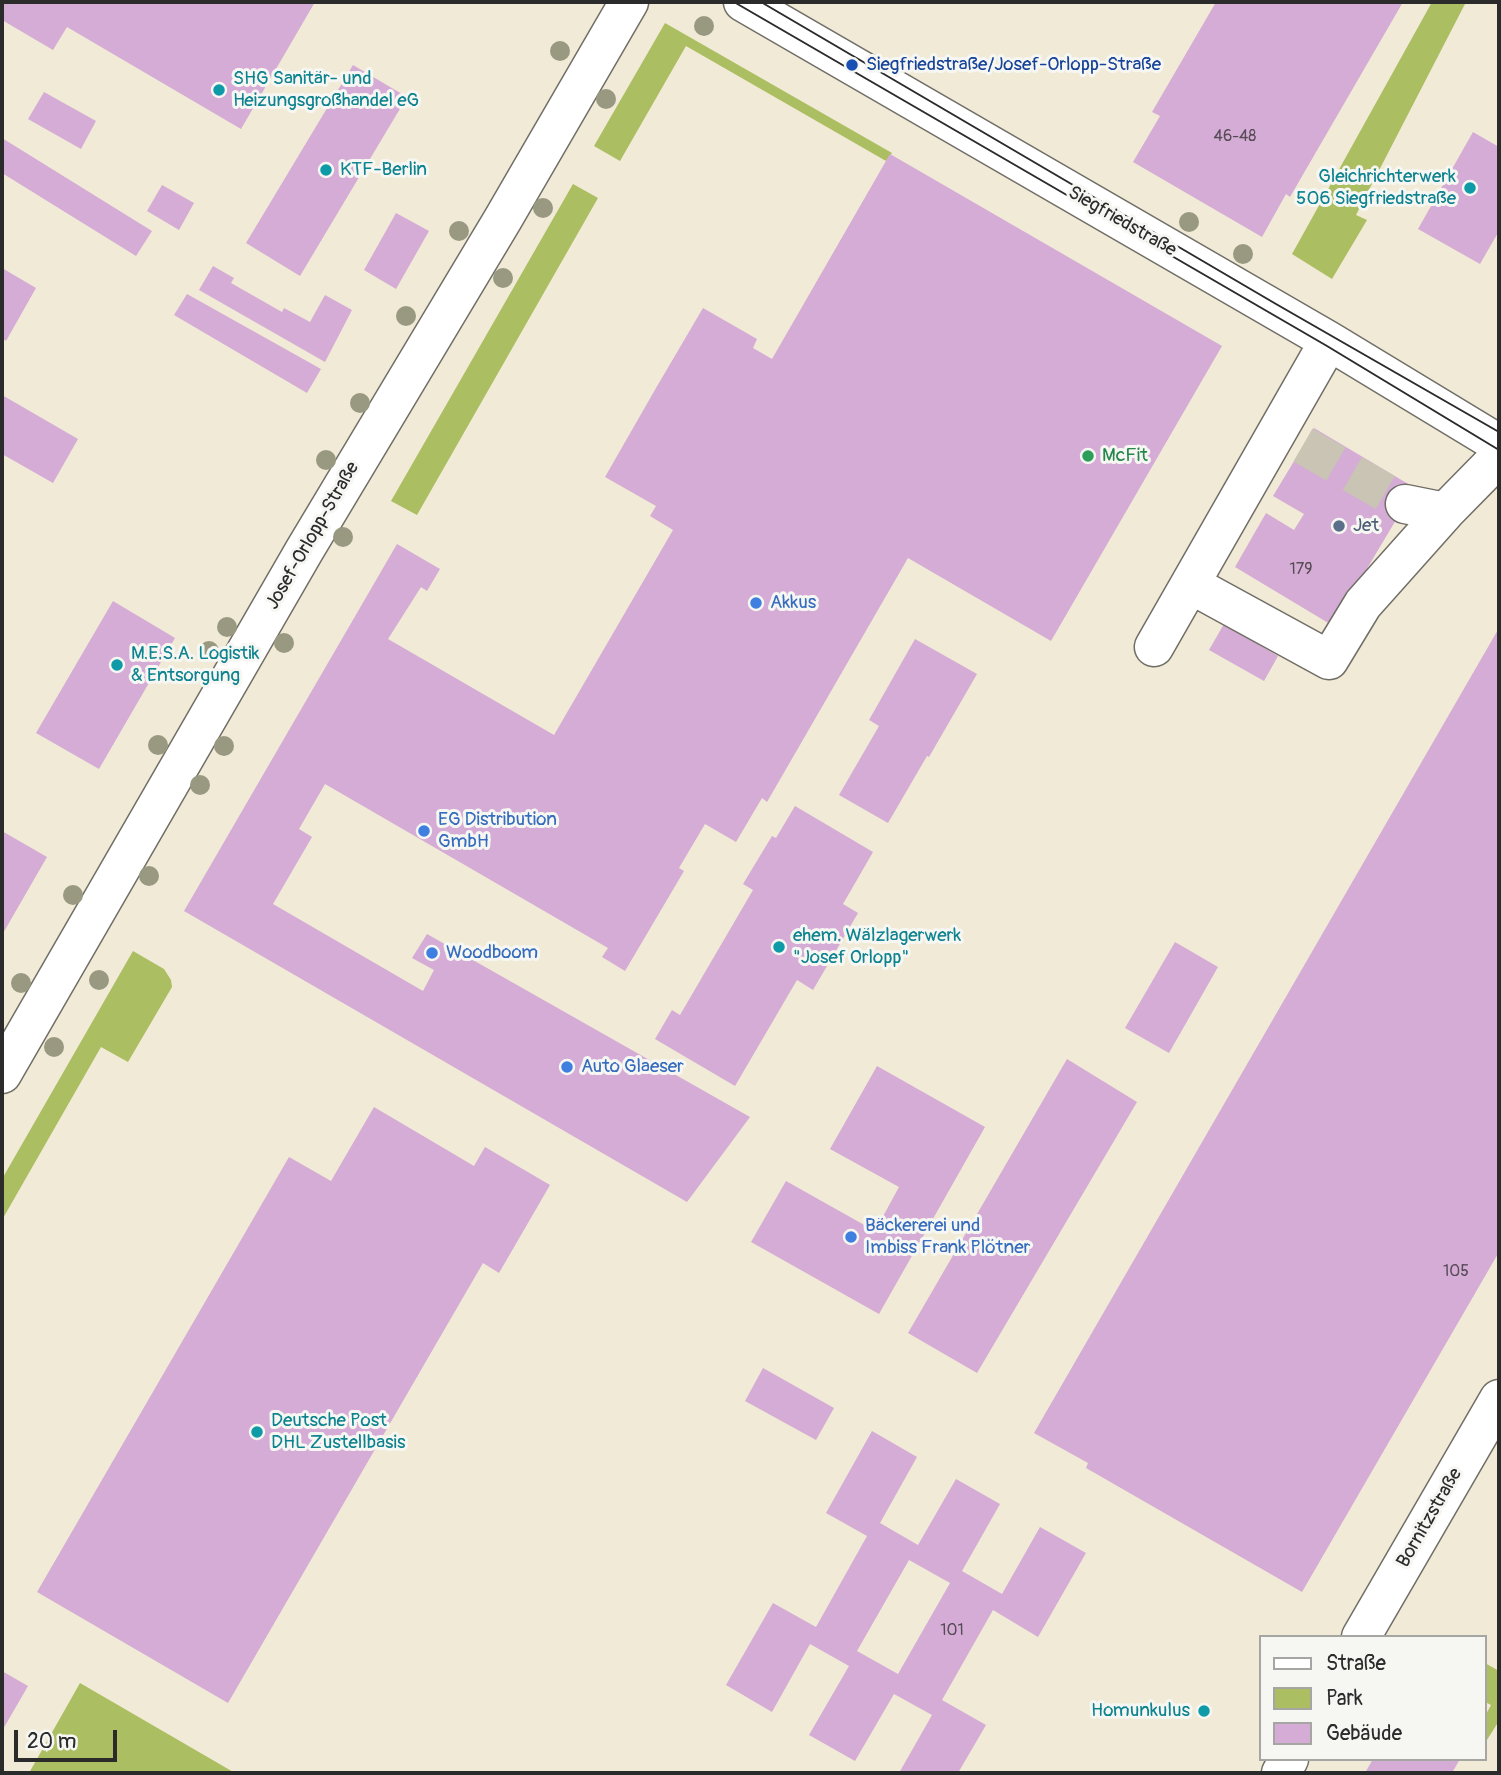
<!DOCTYPE html>
<html>
<head>
<meta charset="utf-8">
<style>
	body { margin:0 }
	#map { position:relative; width:1501px; height:1775px; overflow:hidden; background:#f0ead6; font-family:Pangolin,sans-serif }
	canvas { display:block }
	.frame { position:absolute; inset:0; border:4px solid #2b2b2b; pointer-events:none }
	.legend { position:absolute; left:1259px; top:1635px; width:228px; height:126px; box-sizing:border-box; background:#f6f6f2; border:2px solid #a5a5a2; margin:0; padding:9px 12px; list-style:none; font-size:21px; color:#2b2b2b }
	.legend li { display:flex; align-items:center; gap:14px; height:35px }
	.legend b { width:35px; border:2px solid #a5a5a2 }
	.scale { position:absolute; left:14px; top:1730px; width:103px; height:32px; box-sizing:border-box; border:4px solid #2b2b2b; border-top:0; padding-left:9px; font-size:21px; line-height:24px; white-space:nowrap; color:#2b2b2b; -webkit-text-stroke:5px #f6f6f2; paint-order:stroke }
</style>
</head>
<body>
<div id="map">
<canvas width="1501" height="1775"></canvas>
<div class="frame"></div>
<ul class="legend">
<li><b style="height:9px;background:#fff"></b>Straße</li>
<li><b style="height:19px;background:#acbe62"></b>Park</li>
<li><b style="height:19px;background:#d5acd5"></b>Gebäude</li>
</ul>
<div class="scale">20 m</div>
</div>
<script>
const ctx = document.querySelector('canvas').getContext('2d');
ctx.lineJoin = 'round';
function paint(path, color) { ctx.fillStyle = color; ctx.fill(path, 'evenodd'); }
const poly = rows => new Path2D(rows.map(r => 'M' + r).join(''));
function trace(path, color, width, dash) { ctx.strokeStyle = color; ctx.lineWidth = width; ctx.lineCap = dash ? 'butt' : 'round'; ctx.setLineDash(dash || []); ctx.stroke(path); }
function label(font, color, halo, rows, align = 'center') {
  ctx.font = font + ' Pangolin,sans-serif'; ctx.lineWidth = 6; ctx.setLineDash([]); ctx.textBaseline = 'middle'; ctx.strokeStyle = halo; ctx.fillStyle = color; for (const [text, x, y, turn = 0] of rows) {
    ctx.save(); ctx.translate(x, y); ctx.rotate((+turn || 0) * Math.PI / 180); ctx.textAlign = isNaN(turn) ? turn : align; if (halo) ctx.strokeText(text, 0, 0); ctx.fillText(text, 0, 0); ctx.restore();
  }
}
const green = poly([
	[1432,2,1466,2,1356,215,1367,220,1332,279,1292,254],
	[665,23,892,153,886,161,686,46,620,161,594,146],
	[573,184,598,198,417,515,391,501],
	[133,951,164,969,171,980,172,987,128,1062,101,1047,2,1220,2,1179],
	[1485,1663,1499,1671,1499,1721,1485,1743,1485,1716,1491,1705,1485,1702],
	[80,1683,235,1773,29,1773]
]);
const building = poly([
	[2,2,315,2,241,129,67,27,53,50,2,20],
	[1216,2,1403,2,1290,197,1286,194,1262,237,1133,162,1160,116,1152,112],
	[353,65,407,97,300,276,246,243],
	[44,92,96,121,81,149,28,119],
	[1473,132,1499,147,1499,231,1480,264,1418,229],
	[2,138,152,231,136,256,2,173],
	[890,154,1222,346,1051,641,908,558,767,802,762,798,736,842,705,824,679,868,684,871,625,971,602,957,608,948,325,784,299,829,312,837,273,904,423,991,434,970,412,958,427,934,750,1117,687,1202,184,911,397,544,440,569,427,591,421,587,388,639,554,735,673,530,650,516,656,506,605,477,656,388,703,308,757,339,753,348,772,359],
	[162,185,194,203,179,230,147,211],
	[396,213,429,231,396,289,364,270],
	[213,266,234,278,231,283,282,312,284,308,310,322,325,295,352,310,325,362,199,290],
	[2,268,36,288,6,341,2,338],
	[187,294,321,369,307,393,174,315],
	[2,395,78,439,53,483,2,454],
	[1314,428,1415,488,1365,572,1366,573,1335,627,1235,567,1266,513,1294,530,1304,514,1273,496],
	[113,601,175,638,99,769,36,733],
	[1224,624,1278,656,1264,681,1209,650],
	[1499,628,1499,1252,1302,1592,1086,1468,1088,1463,1034,1433],
	[915,639,977,674,929,757,927,756,888,823,839,795,879,726,869,720],
	[795,806,873,852,843,904,858,913,813,990,797,980,735,1086,655,1039,672,1010,680,1015,753,890,743,884,772,836,776,838],
	[2,831,47,857,2,935],
	[1175,942,1218,967,1169,1053,1125,1028],
	[1067,1059,1137,1102,977,1373,908,1333],
	[877,1066,985,1127,879,1314,751,1242,786,1181,875,1231,899,1187,830,1149],
	[374,1107,474,1166,485,1147,550,1185,499,1273,483,1263,228,1703,37,1592,289,1157,331,1181],
	[763,1368,834,1408,816,1440,745,1401],
	[872,1431,917,1457,880,1523,918,1545,956,1479,1000,1504,962,1571,1002,1594,1040,1527,1086,1553,1038,1637,993,1610,942,1700,986,1725,958,1773,899,1773,932,1715,894,1694,855,1761,809,1735,849,1666,810,1644,772,1712,726,1685,773,1603,816,1627,867,1536,826,1513],
	[909,1560,950,1583,898,1674,857,1651],
	[2,1671,28,1686,2,1731],
	[1373,1759,1460,1759,1452,1773,1365,1773]
]);
const minorTunnel = poly([
	[1303,445,1405,504]
]);
const minor = poly([
	[743,2,1329,341,1499,444],
	[1405,504,1445,512,1499,457],
	[1190,584,1329,660,1363,604,1445,512],
	[1154,647,1329,341],
	[2,1074,304,551,503,219,629,2],
	[1361,1637,1499,1399],
	[1281,1773,1289,1759]
]);
const tram = poly([
	[734,2,1327,346,1499,450],
	[761,2,1276,304,1499,432]
]);
const trees = [
	[704,26],
	[560,51],
	[606,99],
	[543,208],
	[1189,222],
	[459,231],
	[1243,254],
	[503,278],
	[406,316],
	[360,403],
	[326,460],
	[343,537],
	[227,627],
	[284,643],
	[209,651],
	[158,745],
	[224,746],
	[200,785],
	[149,876],
	[73,895],
	[99,980],
	[21,983],
	[54,1047]
];
const markers = [
	[852,65,7,"#1a4fb4"],
	[219,90,7,"#0f9aa8"],
	[326,170,7,"#0f9aa8"],
	[1470,188,7,"#0f9aa8"],
	[1088,456,7,"#2e9e5b"],
	[1339,526,7,"#5c6f8a"],
	[756,603,7,"#3f7fe0"],
	[117,665,7,"#0f9aa8"],
	[424,831,7,"#3f7fe0"],
	[779,947,7,"#0f9aa8"],
	[432,953,7,"#3f7fe0"],
	[567,1067,7,"#3f7fe0"],
	[851,1237,7,"#3f7fe0"],
	[257,1432,7,"#0f9aa8"],
	[1204,1711,7,"#0f9aa8"]
];
const numberNames = [
	["46-48",1235,137],
	["179",1301,570],
	["105",1456,1272],
	["101",952,1631]
];
const transitNames = [
	["Siegfriedstraße/Josef-Orlopp-Straße",866,65]
];
const cultureNames = [
	["SHG Sanitär- und",233,79],
	["Heizungsgroßhandel eG",233,101],
	["KTF-Berlin",340,170],
	["Gleichrichterwerk",1456,177,"right"],
	["506 Siegfriedstraße",1456,199,"right"],
	["M.E.S.A. Logistik",131,654],
	["& Entsorgung",131,676],
	["ehem. Wälzlagerwerk",793,936],
	["\"Josef Orlopp\"",793,958],
	["Deutsche Post",271,1421],
	["DHL Zustellbasis",271,1443],
	["Homunkulus",1190,1711,"right"]
];
const streetNames = [
	["Siegfriedstraße",1122,222,30],
	["Josef-Orlopp-Straße",313,536,-60],
	["Bornitzstraße",1430,1518,-60]
];
const leisureNames = [
	["McFit",1102,456]
];
const serviceNames = [
	["Jet",1353,526]
];
const shopNames = [
	["Akkus",770,603],
	["EG Distribution",438,820],
	["GmbH",438,842],
	["Woodboom",446,953],
	["Auto Glaeser",581,1067],
	["Bäckererei und",865,1226],
	["Imbiss Frank Plötner",865,1248]
];
paint(green, '#acbe62');
paint(building, '#d5acd5');
trace(minorTunnel, '#c9c4b4', 38, [38, 19]);
trace(minor, '#706e67', 41);
trace(minor, '#fff', 38);
trace(tram, '#2b2b2b', 2);
ctx.fillStyle = '#999981';
for (const [x, y] of trees) { ctx.beginPath(); ctx.arc(x, y, 10, 0, 2 * Math.PI); ctx.fill(); }
for (const [x, y, r, color] of markers) { const dot = new Path2D(); dot.arc(x, y, r, 0, 2 * Math.PI); ctx.fillStyle = color; ctx.fill(dot); trace(dot, '#f6f6f2', 2.5); }
label('16px', '#564b56', null, numberNames);
label('19px', '#164399', '#f6f6f2', transitNames, 'left');
label('19px', '#0d838f', '#f6f6f2', cultureNames, 'left');
label('19px', '#2b2b2b', '#f6f6f2', streetNames);
label('19px', '#27864d', '#f6f6f2', leisureNames, 'left');
label('19px', '#4e5e75', '#f6f6f2', serviceNames, 'left');
label('19px', '#366cbe', '#f6f6f2', shopNames, 'left');
</script>
</body>
</html>
